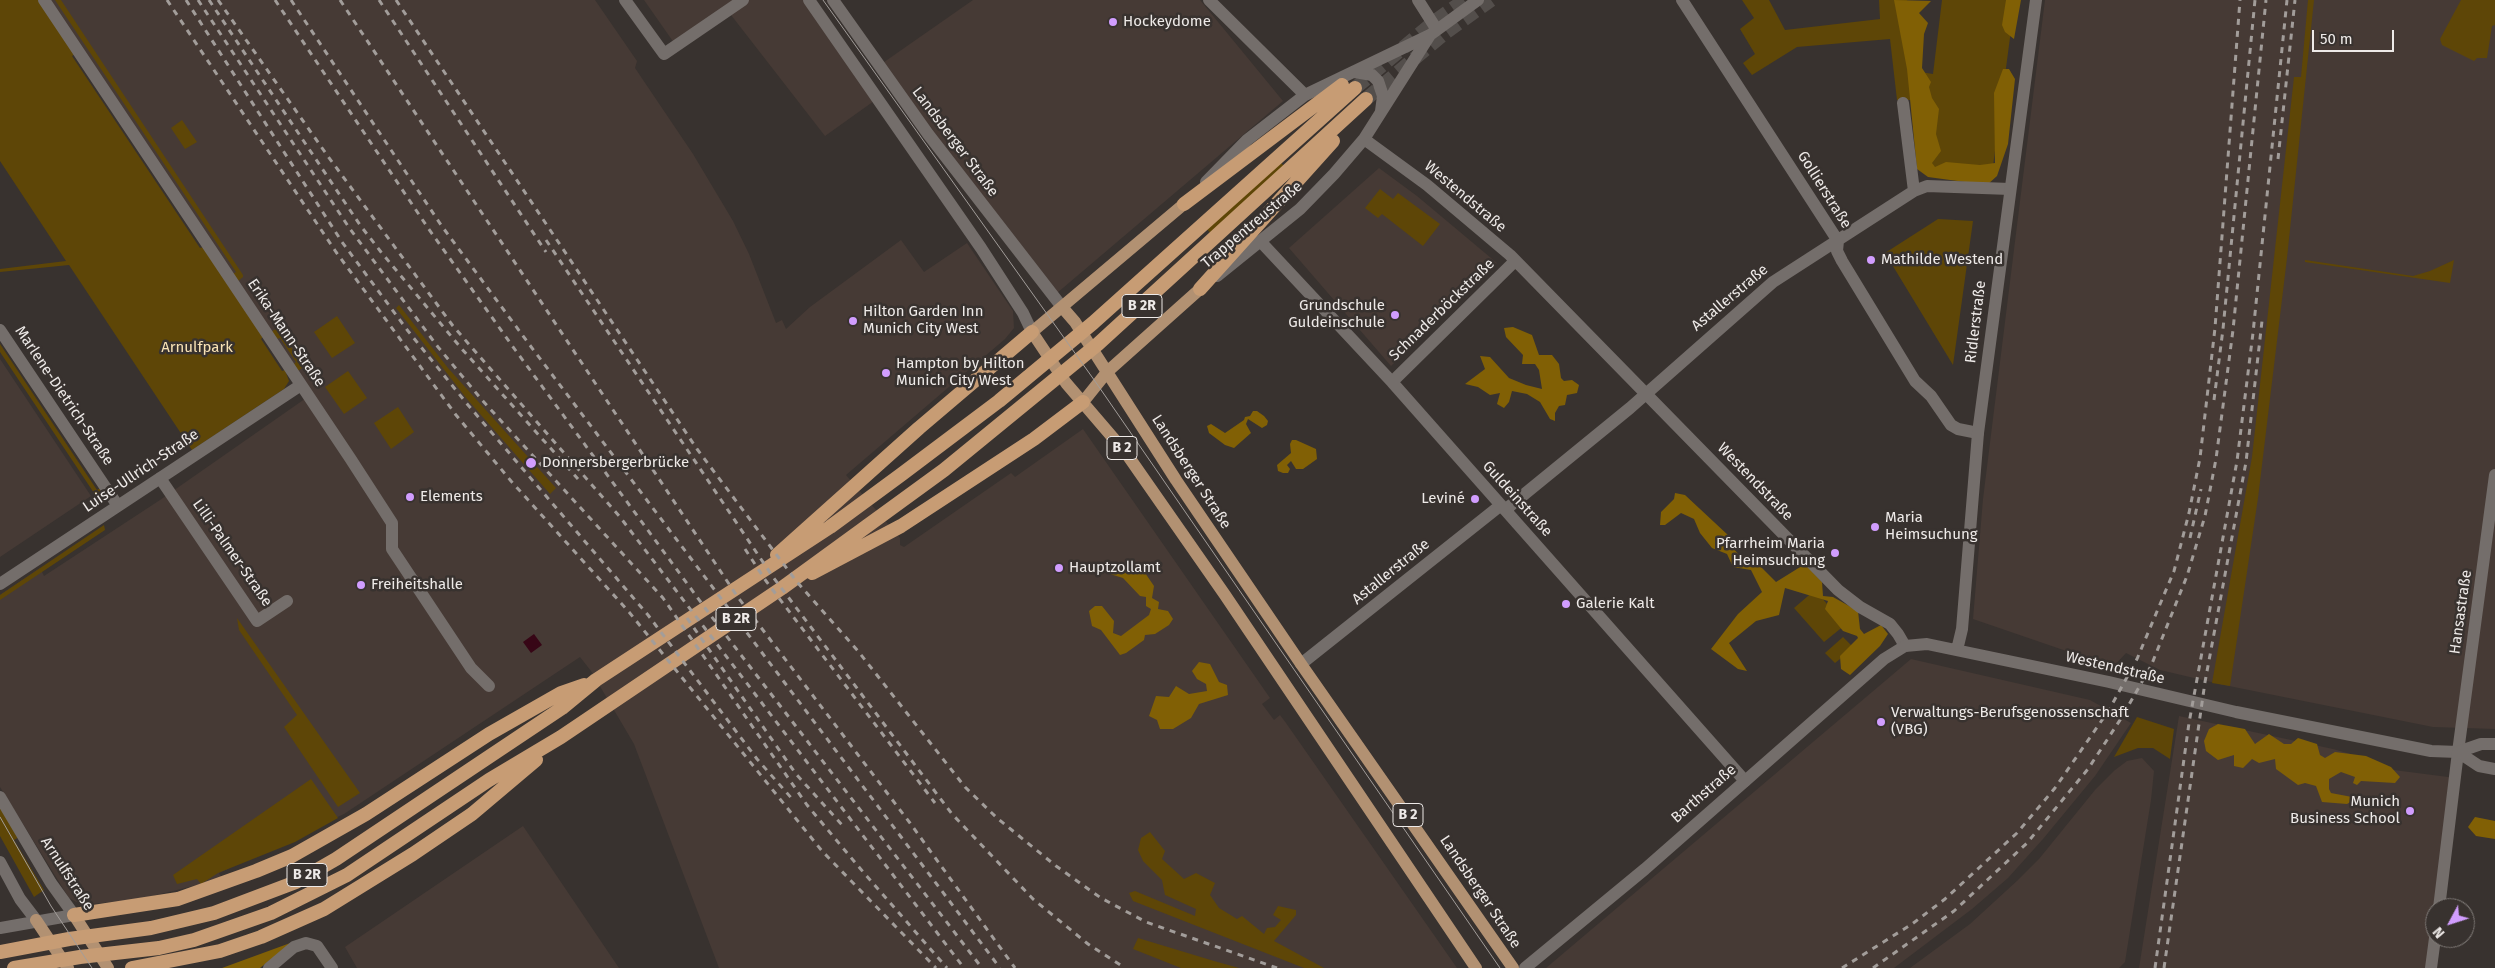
<!DOCTYPE html>
<html>
<head>
<meta charset="utf-8">
<style>
	body { margin:0 }
	#map { position:relative; width:2495px; height:968px; overflow:hidden; background:#38322f; font-family:"Fira Sans",sans-serif }
	canvas { display:block }
	.north { position:absolute; left:2425px; top:898px; width:50px; height:50px; box-sizing:border-box; background:#38322f; border:1px solid #817c79; border-radius:50%; rotate:230deg; font-size:14px; font-weight:700; line-height:20px; text-align:center; color:#eeeae8 }
	.north::after { content:''; display:block; margin:auto; width:18px; height:22px; background:#d19dfe; clip-path:polygon(50% 0,100% 100%,50% 72%,0 100%) }
	.scale { position:absolute; left:2312px; top:30px; width:82px; height:22px; box-sizing:border-box; border:2px solid #eeeae8; border-top:0; padding-left:6px; font-size:15px; line-height:18px; white-space:nowrap; color:#eeeae8; -webkit-text-stroke:4px #38322f; paint-order:stroke }
</style>
</head>
<body>
<div id="map">
<canvas width="2495" height="968"></canvas>
<div class="north">N</div>
<div class="scale">50 m</div>
</div>
<script>
const ctx = document.querySelector('canvas').getContext('2d');
ctx.lineJoin = 'round';
function paint(path, color) { ctx.fillStyle = color; ctx.fill(path, 'evenodd'); }
const poly = rows => new Path2D(rows.map(r => 'M' + r).join(''));
function trace(path, color, width, dash) { ctx.strokeStyle = color; ctx.lineWidth = width; ctx.lineCap = dash ? 'butt' : 'round'; ctx.setLineDash(dash || []); ctx.stroke(path); }
function label(font, color, halo, rows, align = 'center') {
  ctx.font = font + ' "Fira Sans",sans-serif'; ctx.lineWidth = 5; ctx.setLineDash([]); ctx.textBaseline = 'middle'; ctx.strokeStyle = halo; ctx.fillStyle = color; for (const [text, x, y, turn = 0] of rows) {
    ctx.save(); ctx.translate(x, y); ctx.rotate((+turn || 0) * Math.PI / 180); ctx.textAlign = isNaN(turn) ? turn : align; if (halo) ctx.strokeText(text, 0, 0); ctx.fillText(text, 0, 0); ctx.restore();
  }
}
const built = poly([
	[48,0,595,0,637,61,635,68,693,154,733,221,749,254,776,323,782,320,786,329,810,307,901,240,924,272,967,243,1013,311,1014,328,1005,339,846,475,900,538,900,545,904,547,1011,473,1015,477,1083,429,1270,698,1262,704,1274,720,1280,715,1286,723,1457,968,719,968,634,744,591,671,580,657,344,814,219,873,222,879,140,899,82,905,69,898,0,787,0,595,40,568,44,576,160,500,309,396],
	[644,0,803,0,874,101,825,136,731,15,679,50],
	[973,0,1200,0,1283,101,1050,299,877,67],
	[2045,0,2495,0,2495,729,2433,727,2224,685,2160,670,2126,653,2113,667,1973,619,1983,499],
	[1379,168,1417,196,1497,263,1391,366,1289,248],
	[0,359,91,496,0,557],
	[1911,659,2090,700,2131,723,2095,776,2043,839,2008,878,1972,909,1894,968,1546,968],
	[2179,716,2333,749,2361,757,2386,769,2456,778,2435,908,2432,968,2139,968],
	[2142,758,2154,771,2151,800,2125,962,2119,968,1910,968,1970,924,2018,880,2039,859,2095,790,2115,770,2127,761],
	[523,826,619,968,357,968,345,947]
]);
const green = poly([
	[0,0,39,0,75,54,72,56,200,248,203,247,263,337,261,339,282,371,285,370,289,381,284,389,192,450,69,265,0,272,0,269,66,261,0,161],
	[55,0,61,0,243,275,243,277,238,281,233,274,236,272],
	[1742,0,1769,0,1785,30,1880,19,1879,0,1907,0,1914,71,1933,74,1942,0,2015,0,1991,181,1934,175,1919,100,1897,100,1890,39,1797,47,1752,75,1743,63,1755,54,1740,29,1754,18],
	[2308,0,2314,0,2287,258,2258,498,2230,686,2212,683,2252,457,2294,77,2301,77],
	[2461,0,2495,0,2495,25,2492,26,2487,58,2477,58,2474,61,2442,45,2440,39],
	[182,120,197,142,185,149,171,128],
	[1281,163,1285,167,1212,235,1206,228],
	[1380,189,1393,199,1398,193,1440,224,1423,246,1382,214,1378,218,1365,208],
	[1938,219,1973,221,1953,365,1885,253],
	[2305,260,2413,276,2430,271,2454,260,2450,283,2305,262],
	[399,305,448,368,556,488,550,494,467,399,396,308],
	[337,316,355,343,332,358,314,332],
	[277,328,303,364,303,367,298,371,293,365,296,362,280,338,276,339,271,332],
	[0,344,97,490,100,488,106,498,102,501,98,499,0,352],
	[348,371,367,398,344,414,325,387],
	[398,407,414,432,391,449,374,423],
	[104,525,105,530,0,600,0,595],
	[1815,590,1845,625,1824,642,1794,608],
	[237,618,360,793,338,807,284,727,297,715,239,630],
	[1843,637,1854,648,1835,663,1825,653],
	[2137,717,2174,729,2170,759,2153,748,2138,748,2114,757],
	[311,779,338,818,295,842,218,873,201,884,197,879,177,884,173,875],
	[0,808,19,837,14,840,44,890,34,897,0,836],
	[1150,832,1165,851,1162,859,1184,879,1196,873,1215,883,1210,895,1219,908,1237,919,1242,916,1264,934,1267,928,1275,927,1281,920,1273,915,1278,906,1296,910,1296,915,1274,941,1324,968,1304,968,1133,901,1129,893,1135,891,1195,916,1196,909,1165,895,1162,880,1143,861,1138,850,1141,838],
	[1138,938,1214,961,1239,968,1181,968,1133,949]
]);
const forest = poly([
	[1894,0,1931,1,1919,13,1928,23,1924,34,1922,68,1931,82,1929,87,1932,98,1939,109,1936,134,1941,151,1932,163,1935,167,1946,162,1980,165,1995,163,1994,93,2003,69,2009,69,2015,79,2008,144,1997,176,1987,185,1928,177,1917,169,1907,69],
	[2006,0,2021,0,2014,39,2005,32,2002,25],
	[1513,327,1532,335,1539,355,1552,355,1559,364,1561,378,1564,381,1572,380,1579,385,1577,393,1567,395,1565,405,1559,406,1555,413,1555,421,1550,419,1540,402,1527,394,1512,391,1509,402,1504,408,1497,404,1500,393,1490,395,1478,387,1465,384,1485,369,1480,356,1490,357,1509,378,1526,385,1542,389,1539,370,1535,364,1522,364,1523,355,1506,337,1504,328],
	[1253,411,1257,411,1264,416,1268,421,1267,425,1262,428,1248,419,1246,424,1251,433,1234,448,1225,445,1209,433,1207,426,1211,424,1225,433,1244,420,1245,417,1250,416],
	[1292,440,1296,440,1316,449,1317,459,1303,469,1296,469,1291,461,1287,465,1290,469,1288,473,1283,473,1278,471,1277,465,1291,453,1290,444],
	[1675,493,1685,495,1729,536,1729,543,1739,555,1752,558,1776,582,1805,564,1822,582,1823,596,1833,597,1858,611,1860,629,1864,634,1881,625,1888,634,1880,646,1850,675,1841,669,1840,656,1858,638,1857,636,1843,631,1825,609,1828,601,1785,588,1779,615,1756,621,1729,643,1747,671,1738,669,1711,649,1738,614,1762,592,1751,570,1733,567,1727,554,1712,548,1700,533,1694,519,1681,513,1665,525,1660,525,1661,512,1674,499],
	[1133,562,1141,567,1154,586,1152,598,1159,602,1158,609,1168,611,1173,619,1169,625,1155,634,1145,635,1144,640,1126,653,1120,655,1101,630,1092,626,1089,611,1095,606,1102,606,1114,621,1113,633,1121,636,1149,615,1151,609,1146,606,1146,597,1140,596,1123,578,1110,574,1109,570,1113,566,1119,565,1123,569],
	[1199,662,1210,664,1219,682,1227,685,1228,695,1199,704,1191,718,1173,729,1160,729,1157,720,1149,716,1156,696,1169,697,1176,686,1189,694,1207,691,1206,684,1197,679,1192,671],
	[2218,724,2245,729,2255,744,2269,734,2284,744,2291,744,2298,738,2317,744,2320,755,2325,758,2335,752,2366,756,2391,767,2400,777,2395,783,2361,781,2357,785,2353,783,2355,777,2341,772,2329,779,2329,789,2331,793,2352,797,2354,800,2347,804,2322,802,2316,786,2305,783,2298,785,2276,769,2275,759,2259,763,2252,759,2243,768,2234,766,2234,755,2218,760,2206,751,2204,741,2209,729],
	[2475,817,2495,821,2495,839,2476,836,2468,827],
	[293,942,260,968,222,968]
]);
const water = poly([
	[534,634,542,645,531,653,523,642]
]);
const trunkTunnel = poly([
	[1355,88,1435,21,1465,0],
	[1366,99,1445,33,1491,0]
]);
const minor = poly([
	[44,0,350,458,392,523,392,549,471,668,489,686],
	[625,0,664,54,743,0],
	[1209,0,1305,95],
	[1418,0,1437,30],
	[1682,0,1838,241,1837,251,1842,261,1915,381,1931,396,1951,425,1958,429,1978,433],
	[1355,72,1372,75,1378,81,1383,96,1381,111],
	[1903,103,1914,191],
	[1364,139,1427,185,1510,255,1838,590,1860,607,1890,624,1898,634,1905,646],
	[1206,182,1247,140,1305,95,1430,35,1478,0],
	[1261,242,1392,382,1745,781],
	[1217,276,1300,209,1334,174,1364,139,1430,35],
	[0,330,118,506],
	[1392,382,1515,261],
	[160,478,257,621,287,601],
	[1505,510,1630,408,1773,282,1914,191,1927,186,2010,189],
	[0,584,301,385],
	[1301,664,1501,505],
	[269,968,294,947,306,943,317,946,332,968]
]);
const tertiary = poly([
	[1957,650,1962,629,1978,433,2036,0],
	[1525,968,1645,869,1884,659,1905,646,1927,644,2109,682,2236,712,2431,751,2458,752,2495,475]
]);
const secondary = poly([
	[809,0,981,248,1023,313,1032,332],
	[833,0,928,134,1062,307],
	[2458,752,2479,766,2495,769],
	[2458,752,2481,744,2495,744],
	[0,797,51,883,74,915,0,928],
	[0,862,20,899,36,920],
	[2439,908,2458,752],
	[2431,968,2435,938]
]);
const primary = poly([
	[1184,204,1032,332,1066,383,1126,453,1225,595,1476,968],
	[1062,307,1075,322,1176,480,1301,664,1513,968],
	[1083,402,1107,372,1200,289],
	[74,915,108,968],
	[36,920,68,968]
]);
const trunk = poly([
	[1184,204,1342,85],
	[1200,289,1333,141],
	[777,555,919,428,1032,332],
	[812,573,901,526,1034,439,1083,402],
	[74,915,178,899,256,871,292,856,366,814,489,734,561,693,584,685],
	[0,952,69,939,151,928,214,913,296,882,336,859,562,708,596,680,830,527,902,474,999,401,1093,323,1355,88],
	[14,968,80,957,159,948,194,940,271,913,347,875,489,780,561,737,782,588,944,470,1098,344,1366,99],
	[132,968,220,951,261,937,324,909,413,854,472,814,536,760]
]);
const tram = poly([
	[823,0,1097,384,1500,968],
	[0,817,51,906,92,968]
]);
const rail = poly([
	[167,0,336,252,456,415,511,481,629,612,822,851,936,968],
	[186,0,342,242,408,331,468,405,648,615,757,759,794,801],
	[198,0,350,229,438,347,482,400,663,598,807,805,858,866,947,968],
	[209,0,360,225,381,252,461,348,578,479],
	[218,0,327,155,453,326,620,517,964,968],
	[275,0,428,228,516,351,711,616,982,968],
	[291,0,441,225,529,344,1000,968],
	[340,0,737,596,910,823,1015,968],
	[379,0,546,252],
	[396,0,697,449,797,582,858,651,965,787,997,818,1056,866,1101,898,1146,922,1277,968],
	[2278,159,2295,0],
	[546,240,773,577,952,814,1033,899,1088,944,1125,968],
	[2214,400,2223,329,2255,0],
	[2190,538,2201,489],
	[745,549,766,581,935,803],
	[687,618,796,774,843,826],
	[1842,968,1912,924,1945,899,2017,833,2055,788,2109,710,2137,659,2174,571,2189,513,2200,458,2215,328,2240,0],
	[1873,968,1954,911,2027,843,2088,769,2122,717,2151,666,2187,576,2205,516,2216,459,2233,330,2266,0],
	[2155,968,2189,723,2237,461,2253,333,2287,0],
	[2164,968,2205,682,2246,462,2262,321]
]);
const markers = [
	[1113,22,5,"#d19dfe"],
	[1871,260,5,"#d19dfe"],
	[1395,315,5,"#d19dfe"],
	[853,321,5,"#d19dfe"],
	[886,373,5,"#d19dfe"],
	[531,463,6,"#d19dfe"],
	[410,497,5,"#d19dfe"],
	[1475,499,5,"#d19dfe"],
	[1875,527,5,"#d19dfe"],
	[1835,553,5,"#d19dfe"],
	[1059,568,5,"#d19dfe"],
	[361,585,5,"#d19dfe"],
	[1566,604,5,"#d19dfe"],
	[1881,722,5,"#d19dfe"],
	[2410,811,5,"#d19dfe"]
];
const shields = [
	[1142,306,40],
	[1122,448,30],
	[736,619,40],
	[1408,815,30],
	[307,875,40]
];
const shieldNames = [
	["B 2R",1142,306],
	["B 2",1122,448],
	["B 2R",736,619],
	["B 2",1408,815],
	["B 2R",307,875]
];
const poiNames = [
	["Hockeydome",1123,22],
	["Mathilde Westend",1881,260],
	["Grundschule",1385,306,"right"],
	["Guldeinschule",1385,323,"right"],
	["Hilton Garden Inn",863,312],
	["Munich City West",863,329],
	["Hampton by Hilton",896,364],
	["Munich City West",896,381],
	["Donnersbergerbrücke",542,463],
	["Elements",420,497],
	["Leviné",1465,499,"right"],
	["Maria",1885,518],
	["Heimsuchung",1885,535],
	["Pfarrheim Maria",1825,544,"right"],
	["Heimsuchung",1825,561,"right"],
	["Hauptzollamt",1069,568],
	["Freiheitshalle",371,585],
	["Galerie Kalt",1576,604],
	["Verwaltungs-Berufsgenossenschaft",1891,713],
	["(VBG)",1891,730],
	["Munich",2400,802,"right"],
	["Business School",2400,819,"right"]
];
const streetNames = [
	["Landsberger Straße",955,142,53],
	["Gollierstraße",1824,190,58],
	["Westendstraße",1465,197,40],
	["Trappentreustraße",1252,225,-40],
	["Astallerstraße",1730,298,-40],
	["Schnaderböckstraße",1442,310,-44],
	["Ridlerstraße",1976,322,-83],
	["Erika-Mann-Straße",286,333,56],
	["Marlene-Dietrich-Straße",64,396,56],
	["Luise-Ullrich-Straße",141,471,-34],
	["Landsberger Straße",1191,472,57],
	["Westendstraße",1755,482,46],
	["Guldeinstraße",1517,499,48],
	["Lilli-Palmer-Straße",232,553,55],
	["Astallerstraße",1391,572,-39],
	["Hansastraße",2461,612,-82],
	["Westendstraße",2115,668,13],
	["Barthstraße",1704,794,-41],
	["Arnulfstraße",67,874,57],
	["Landsberger Straße",1480,892,56]
];
const parkNames = [
	["Arnulfpark",197,348]
];
paint(built, '#463a35');
paint(green, '#5e4607');
paint(forest, '#816005');
paint(water, '#370616');
trace(trunkTunnel, '#534e4b', 14, [14, 7]);
trace(minor, '#746e6b', 12);
trace(tertiary, '#746e6b', 12);
trace(secondary, '#746e6b', 12);
trace(primary, '#b29172', 12);
trace(trunk, '#c79c74', 14);
trace(tram, '#a29d9a', 1);
trace(rail, '#a29d9a', 3, [6, 6]);
for (const [x, y, r, color] of markers) { const dot = new Path2D(); dot.arc(x, y, r, 0, 2 * Math.PI); ctx.fillStyle = color; ctx.fill(dot); trace(dot, '#38322f', 2); }
for (const [x, y, w] of shields) { const box = new Path2D(); box.roundRect(x - w / 2, y - 11.5, w, 23, 4); ctx.fillStyle = '#38322f'; ctx.fill(box); trace(box, '#eeeae8', 1); }
label('bold 14px', '#eeeae8', null, shieldNames);
label('15px', '#eeeae8', '#38322f', poiNames, 'left');
label('15px', '#eeeae8', '#38322f', streetNames);
label('15px', '#f8e2b5', '#38322f', parkNames);
</script>
</body>
</html>
